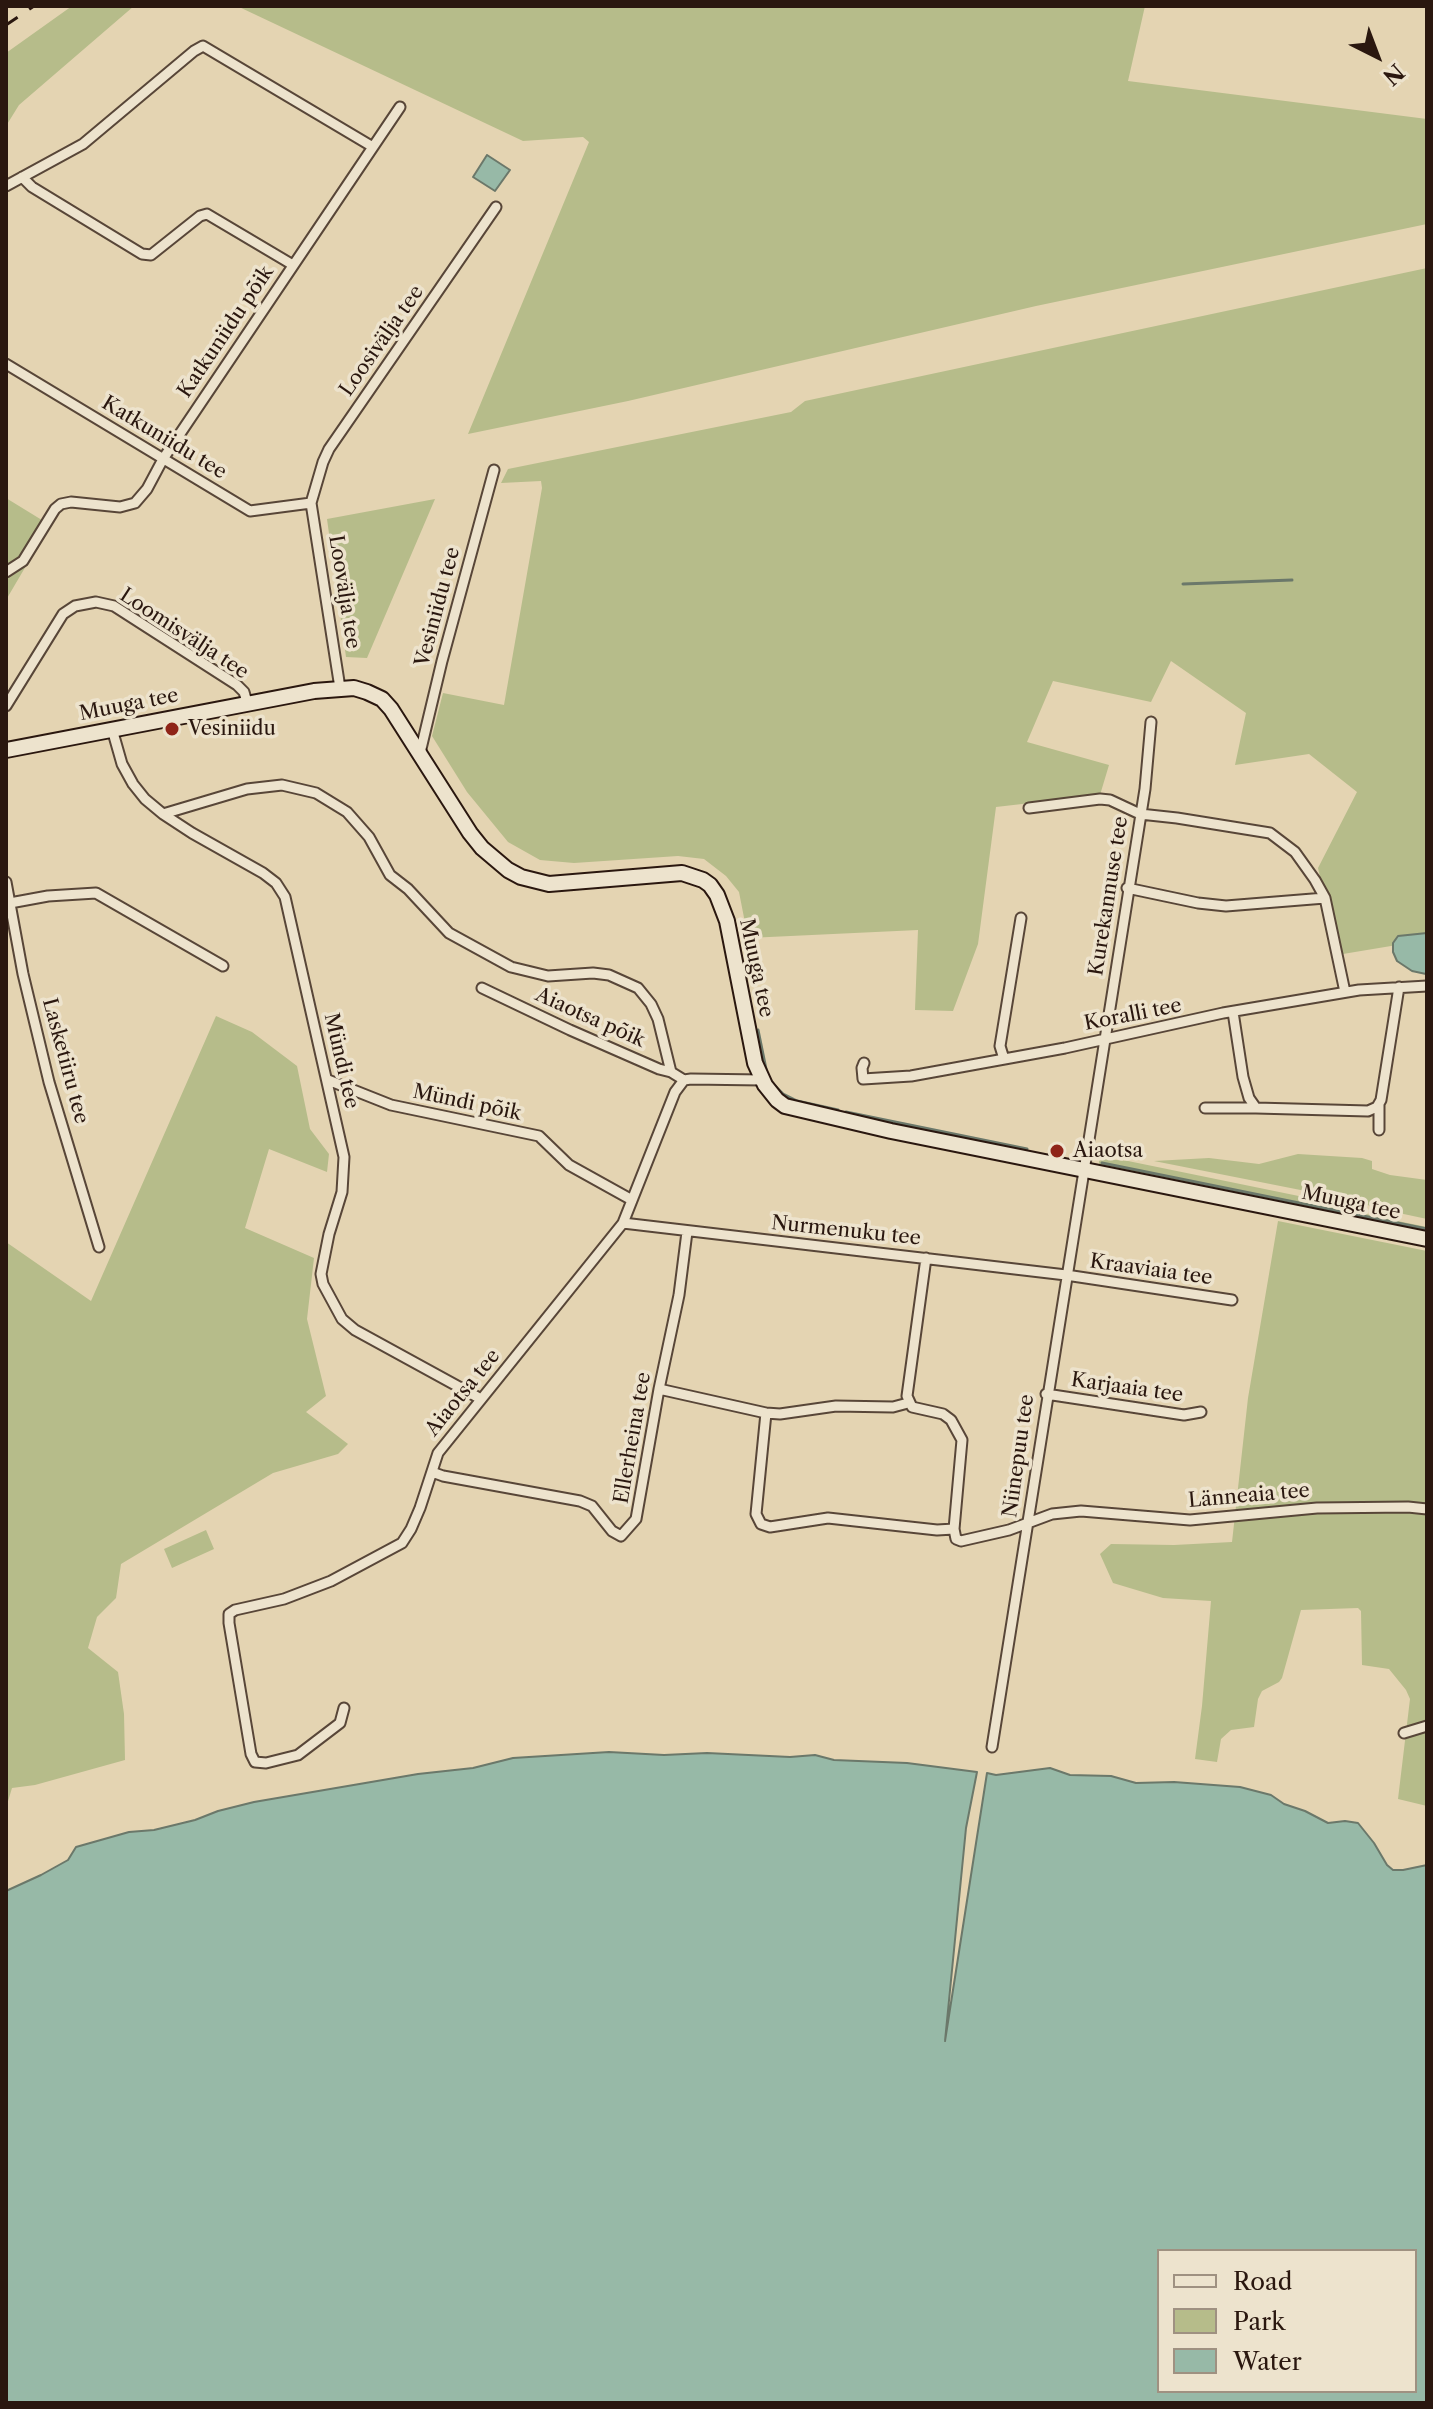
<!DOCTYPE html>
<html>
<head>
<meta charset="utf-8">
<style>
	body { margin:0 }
	#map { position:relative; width:1433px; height:2409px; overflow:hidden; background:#e4d4b2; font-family:"Libre Caslon Text",serif }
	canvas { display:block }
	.frame { position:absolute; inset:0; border:8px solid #2a170f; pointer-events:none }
	.legend { position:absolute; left:1157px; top:2249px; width:260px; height:144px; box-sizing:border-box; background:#ede3cd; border:2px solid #9f9181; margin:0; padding:10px 14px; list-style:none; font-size:24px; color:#2a170f }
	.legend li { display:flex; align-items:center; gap:16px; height:40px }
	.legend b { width:40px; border:2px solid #9f9181 }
	.north { position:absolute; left:1337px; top:16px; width:80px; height:80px; -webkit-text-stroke:6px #ede3cd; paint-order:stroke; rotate:138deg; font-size:22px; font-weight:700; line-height:32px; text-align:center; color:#2a170f }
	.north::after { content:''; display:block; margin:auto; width:28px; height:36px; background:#2a170f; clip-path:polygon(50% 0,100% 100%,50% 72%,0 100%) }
</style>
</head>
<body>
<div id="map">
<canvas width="1433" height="2409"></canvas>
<div class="frame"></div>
<ul class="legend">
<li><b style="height:10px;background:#ede3cd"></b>Road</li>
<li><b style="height:22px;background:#b6bc8a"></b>Park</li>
<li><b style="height:22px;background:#97b9a7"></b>Water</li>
</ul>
<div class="north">N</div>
</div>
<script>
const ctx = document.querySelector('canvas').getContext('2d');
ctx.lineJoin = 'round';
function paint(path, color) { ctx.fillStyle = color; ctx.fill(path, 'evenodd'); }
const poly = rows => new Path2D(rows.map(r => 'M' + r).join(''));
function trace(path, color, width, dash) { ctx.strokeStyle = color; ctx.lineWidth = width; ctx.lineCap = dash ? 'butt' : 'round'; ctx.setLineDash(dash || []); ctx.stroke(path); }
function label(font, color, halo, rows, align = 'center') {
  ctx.font = font + ' "Libre Caslon Text",serif'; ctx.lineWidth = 7; ctx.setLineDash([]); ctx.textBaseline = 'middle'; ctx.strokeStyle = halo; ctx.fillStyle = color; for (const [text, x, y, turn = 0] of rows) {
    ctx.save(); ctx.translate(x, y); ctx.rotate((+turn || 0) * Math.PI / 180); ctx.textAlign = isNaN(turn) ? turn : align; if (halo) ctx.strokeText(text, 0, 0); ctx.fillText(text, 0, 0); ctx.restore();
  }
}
const green = poly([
	[72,6,134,6,19,105,6,126,6,53],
	[237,6,1145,6,1128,81,1427,119,1427,224,1036,306,628,401,468,434,589,142,583,137,523,141],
	[1427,268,1427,940,1337,955,1318,868,1357,792,1309,754,1235,765,1246,713,1171,661,1151,702,1053,681,1027,742,1109,765,1100,795,996,807,978,944,953,1011,915,1010,918,930,748,938,739,892,726,876,704,859,678,856,574,863,540,860,508,842,467,792,432,736,443,693,504,705,542,488,541,481,501,483,508,469,791,412,805,401],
	[6,498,50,525,6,600],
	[435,499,367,658,346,657,327,519],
	[216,1016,252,1032,297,1066,310,1129,329,1154,327,1172,269,1149,245,1228,314,1258,307,1319,326,1396,306,1412,348,1444,338,1454,273,1473,121,1564,116,1598,97,1617,88,1648,118,1672,124,1714,125,1760,35,1785,12,1788,6,1808,6,1242,91,1301],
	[1298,1154,1362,1158,1372,1161,1372,1169,1390,1175,1427,1180,1427,1219,1385,1210,1346,1199,1154,1161,1209,1158,1259,1164],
	[1105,1159,1128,1161,1328,1202,1373,1216,1427,1227,1427,1234,1099,1169,1099,1161],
	[1278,1221,1427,1251,1427,1806,1398,1799,1410,1699,1406,1690,1389,1669,1362,1665,1361,1611,1358,1608,1301,1610,1282,1678,1279,1682,1262,1691,1258,1699,1254,1727,1231,1730,1221,1739,1217,1762,1195,1759,1202,1706,1211,1601,1163,1598,1113,1583,1100,1554,1111,1544,1174,1545,1232,1542,1248,1398],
	[206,1530,214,1549,172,1568,164,1549]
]);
const water = poly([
	[487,155,510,170,495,191,473,177,487,155],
	[1427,933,1427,974,1426,974,1412,971,1397,961,1393,952,1393,943,1398,936,1427,933],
	[609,1752,664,1755,707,1753,790,1757,815,1755,834,1760,907,1763,977,1772,966,1828,945,2041,987,1773,996,1775,1050,1768,1070,1775,1111,1776,1136,1783,1174,1782,1240,1787,1271,1795,1284,1804,1305,1811,1328,1823,1345,1821,1358,1823,1374,1843,1387,1865,1393,1870,1403,1870,1427,1865,1427,2403,6,2403,6,1891,41,1875,68,1860,76,1847,129,1832,154,1830,195,1820,218,1811,254,1802,418,1774,473,1768,513,1758,609,1752],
	[1159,2251,1415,2251,1415,2391,1159,2391,1159,2251]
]);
const stream = poly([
	[1183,584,1292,580],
	[758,1030,767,1074],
	[775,1086,783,1094,797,1101,838,1110],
	[846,1112,1027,1149],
	[1102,1163,1427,1229]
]);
const street = poly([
	[373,147,400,107],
	[22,177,32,187,142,254,151,255,200,216,207,214,293,265],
	[6,186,83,144,194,51,203,46,373,147,163,459,147,489,135,503,120,507,71,502,61,504,55,509,23,561,6,572],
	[6,364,250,511,311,503],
	[340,688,311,503,323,462,329,449,496,207],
	[6,706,63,614,75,606,96,602,114,606,237,685,244,692,247,702],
	[112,729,122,764,133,784,145,799,163,814,192,833,263,873,276,883,285,897,344,1157,342,1192,329,1234,321,1274,323,1284,342,1319,355,1330,481,1399],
	[420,753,442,661,494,470],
	[1029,808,1100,799,1110,800,1140,814,1177,818,1270,833,1295,852,1315,880,1325,898,1345,992],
	[163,814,247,789,282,785,316,793,347,812,369,837,390,875,408,889,449,933,511,967,548,976,593,973,609,975,638,988,651,1004,658,1019,671,1072],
	[6,882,23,974,49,1082,99,1247],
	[1127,888,1198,903,1226,906,1325,898],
	[10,903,48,896,96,893,223,966],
	[482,988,570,1030,659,1069,671,1072,684,1080],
	[1233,1012,1243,1077,1249,1098,1256,1108,1368,1111,1377,1107,1381,1100,1399,987],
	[1004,1059,1000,1046,1021,918],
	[864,1063,862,1068,863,1079,911,1076,1065,1048,1223,1013,1359,990,1427,986],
	[328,1080,391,1105,539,1136,569,1165,632,1200],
	[1205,1108,1256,1108],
	[1379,1130,1379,1104],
	[623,1223,1066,1275,1232,1300],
	[926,1258,907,1396,912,1407,943,1414,951,1420,962,1440,954,1529],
	[659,1389,766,1413,780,1414,836,1406,893,1407,908,1403],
	[1046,1394,1184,1415,1201,1412],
	[766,1413,756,1514,761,1524,770,1527,828,1518,937,1530,954,1529,956,1539,961,1541,1009,1530,1052,1514,1081,1511,1190,1520,1317,1508,1408,1507,1427,1509],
	[432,1472,443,1476,580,1501,592,1506,612,1531,621,1536,636,1519,659,1389,679,1295,687,1232],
	[344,1708,340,1723,298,1755,266,1763,255,1762,251,1754,229,1623,229,1614,235,1610,284,1599,331,1581,402,1543,411,1529,420,1508,438,1453,623,1223,675,1092,684,1080,691,1079,762,1080],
	[1404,1733,1427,1726],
	[992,1747,1145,789,1151,722]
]);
const secondary = poly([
	[6,750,314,691,354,688,367,692,382,699,391,709,470,833,482,848,508,870,521,877,549,884,682,873,703,880,710,885,717,895,727,921,755,1063,765,1085,777,1100,785,1106,891,1131,1427,1239]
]);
const rail = poly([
	[6,25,34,6]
]);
const markers = [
	[172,729,8,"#8f2418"],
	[1057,1151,8,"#8f2418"]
];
const streetNames = [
	["Katkuniidu põik",226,332,-56],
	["Loosivälja tee",382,341,-55],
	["Katkuniidu tee",164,438,31],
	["Loovälja tee",344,592,81],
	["Vesiniidu tee",438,607,-75],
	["Loomisvälja tee",184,634,33],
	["Muuga tee",129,705,-11],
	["Kurekannuse tee",1109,896,-81],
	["Muuga tee",756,968,78],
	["Koralli tee",1133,1015,-11],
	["Aiaotsa põik",590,1018,24],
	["Lasketiiru tee",65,1061,75],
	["Mündi tee",341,1061,77],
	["Mündi põik",467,1103,12],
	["Muuga tee",1351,1203,12],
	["Nurmenuku tee",846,1231,6],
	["Kraaviaia tee",1151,1270,8],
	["Karjaaia tee",1127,1388,8],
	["Aiaotsa tee",463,1393,-51],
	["Ellerheina tee",633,1438,-80],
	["Niinepuu tee",1019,1456,-82],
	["Länneaia tee",1249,1496,-5]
];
const poiNames = [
	["Vesiniidu",188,729],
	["Aiaotsa",1073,1151]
];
paint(green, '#b6bc8a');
paint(water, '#97b9a7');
trace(water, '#6b786a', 2);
trace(stream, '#6b786a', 3);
trace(street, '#584638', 13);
trace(secondary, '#2a170f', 18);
trace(street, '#ede3cd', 9);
trace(secondary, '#ede3cd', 14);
trace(rail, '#2a170f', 3, [14, 14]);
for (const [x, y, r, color] of markers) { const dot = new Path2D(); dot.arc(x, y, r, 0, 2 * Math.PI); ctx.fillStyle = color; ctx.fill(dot); trace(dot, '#ede3cd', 3); }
label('20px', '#2a170f', '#ede3cd', streetNames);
label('20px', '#2a170f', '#ede3cd', poiNames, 'left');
</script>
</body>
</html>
